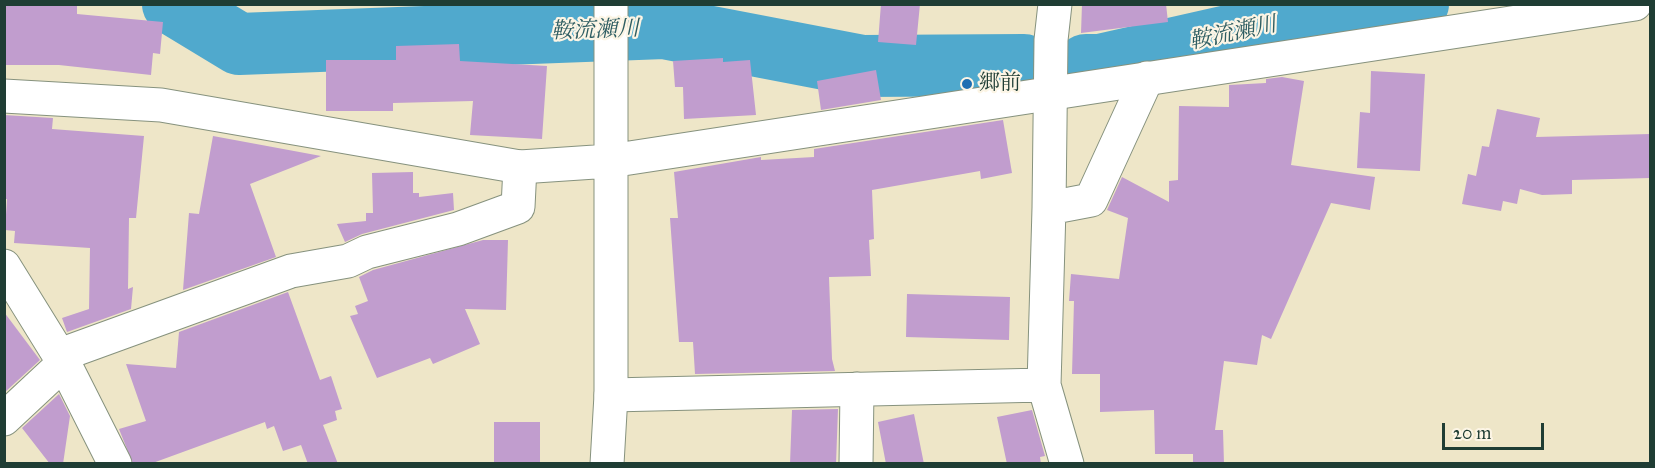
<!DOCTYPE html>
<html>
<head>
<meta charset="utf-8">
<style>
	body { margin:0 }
	#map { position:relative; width:1655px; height:468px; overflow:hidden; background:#eee6c8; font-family:"IM FELL Great Primer",serif }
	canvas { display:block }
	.frame { position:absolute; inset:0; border:6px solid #1f3d34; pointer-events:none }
	.scale { position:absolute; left:1442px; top:423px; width:102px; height:27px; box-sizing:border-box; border:3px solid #1f3d34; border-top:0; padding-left:8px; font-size:18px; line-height:21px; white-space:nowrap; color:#1f3d34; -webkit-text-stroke:4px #fcf5e5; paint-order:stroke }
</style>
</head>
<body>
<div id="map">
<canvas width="1655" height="468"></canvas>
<div class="frame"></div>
<div class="scale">20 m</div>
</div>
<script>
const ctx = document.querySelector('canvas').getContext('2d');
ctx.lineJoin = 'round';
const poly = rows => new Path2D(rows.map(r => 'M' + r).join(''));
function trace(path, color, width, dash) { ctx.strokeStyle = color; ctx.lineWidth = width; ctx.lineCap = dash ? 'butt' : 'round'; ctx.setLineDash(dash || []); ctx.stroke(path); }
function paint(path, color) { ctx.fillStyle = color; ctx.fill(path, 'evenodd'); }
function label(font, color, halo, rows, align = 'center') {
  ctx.font = font + ' "IM FELL Great Primer","Noto Serif JP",serif'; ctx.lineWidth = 4.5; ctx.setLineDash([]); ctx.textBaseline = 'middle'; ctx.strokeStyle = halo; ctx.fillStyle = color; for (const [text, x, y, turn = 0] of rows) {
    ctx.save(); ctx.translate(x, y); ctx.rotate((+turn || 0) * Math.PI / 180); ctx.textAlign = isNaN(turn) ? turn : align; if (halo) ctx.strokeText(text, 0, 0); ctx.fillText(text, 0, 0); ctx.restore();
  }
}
const river = poly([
	[173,4,239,44,664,28,862,66,1024,65],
	[1086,65,1100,65,1277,25,1418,4]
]);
const building = poly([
	[6,4,77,4,77,14,163,22,160,54,153,53,151,75,59,65,4,65],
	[881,4,920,4,916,45,878,42],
	[1082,4,1166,4,1168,22,1081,33],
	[459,44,460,61,547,66,542,139,470,135,473,101,393,103,393,111,326,111,326,60,396,60,396,46],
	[723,58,723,62,750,60,756,115,684,119,683,87,675,87,673,61],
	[876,70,881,100,821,110,817,81],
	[1371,71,1425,74,1420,171,1357,168,1360,112,1370,113],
	[1282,77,1304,81,1291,165,1375,177,1370,210,1331,203,1271,339,1262,335,1257,365,1224,361,1215,430,1223,430,1224,464,1193,464,1193,454,1155,454,1154,410,1100,412,1100,374,1072,374,1074,301,1069,301,1071,274,1119,279,1128,218,1107,210,1122,177,1169,202,1169,181,1178,180,1179,106,1229,107,1229,85,1266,83,1266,79],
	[1497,109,1540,118,1536,137,1650,134,1650,178,1572,180,1572,194,1542,195,1520,189,1517,204,1503,201,1501,211,1462,204,1468,174,1476,176,1482,146,1489,147],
	[4,115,53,118,52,129,144,136,136,218,129,218,128,289,133,287,131,309,67,332,62,318,89,309,90,248,14,243,15,231,5,230,7,199,4,199],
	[1003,120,1012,173,981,179,980,171,872,190,874,239,869,240,871,276,829,277,832,359,835,371,695,374,693,342,679,342,670,218,678,218,674,172,761,157,761,160,814,157,814,149],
	[213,136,321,156,250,184,276,257,183,290,189,213,199,214],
	[413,172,413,193,419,193,419,197,453,193,454,210,362,234,345,242,337,224,366,221,366,213,373,213,372,173],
	[483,240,508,240,506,310,465,309,480,344,433,364,430,358,377,378,350,316,358,314,355,306,368,301,359,277,373,270],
	[288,292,320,380,331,376,342,409,335,411,337,420,323,425,338,464,308,464,301,445,283,451,274,426,267,429,265,422,150,464,133,464,119,429,146,421,126,364,176,368,179,332],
	[907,294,1010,297,1009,340,906,337],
	[4,312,40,360,4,393],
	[59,394,70,416,63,464,50,464,22,428],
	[838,409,836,464,790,464,792,410],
	[1032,410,1045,456,1040,457,1041,464,1007,464,997,417],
	[914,414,924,464,886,464,878,422],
	[494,422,540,422,540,464,494,464]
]);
const minor = poly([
	[1049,208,1051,40,1055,4],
	[4,266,64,363,115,464],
	[60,355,291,271,348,261,367,252,458,229,518,207,520,167],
	[611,395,1044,385],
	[4,419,64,363],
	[856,464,857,389],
	[1067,464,1044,385,1049,208,1091,200,1147,78]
]);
const tertiary = poly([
	[4,96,161,105,520,167,610,161,1635,4],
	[607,464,611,395,611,4]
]);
const markers = [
	[967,84,6,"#1f6fb2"]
];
const poiNames = [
	["郷前",979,84]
];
const waterNames = [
	["鞍流瀬川",595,31,-2],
	["鞍流瀬川",1233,34,-12]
];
trace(river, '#50a9cd', 62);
paint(building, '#c19dce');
trace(minor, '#86927e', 35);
trace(tertiary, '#86927e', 35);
trace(minor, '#fff', 33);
trace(tertiary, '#fff', 33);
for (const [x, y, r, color] of markers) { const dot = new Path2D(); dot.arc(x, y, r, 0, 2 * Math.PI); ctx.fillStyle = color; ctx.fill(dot); trace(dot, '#fcf5e5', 2); }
label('21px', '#1f3d34', '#fcf5e5', poiNames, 'left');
label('italic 22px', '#2e5d62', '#fcf5e5', waterNames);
</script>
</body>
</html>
